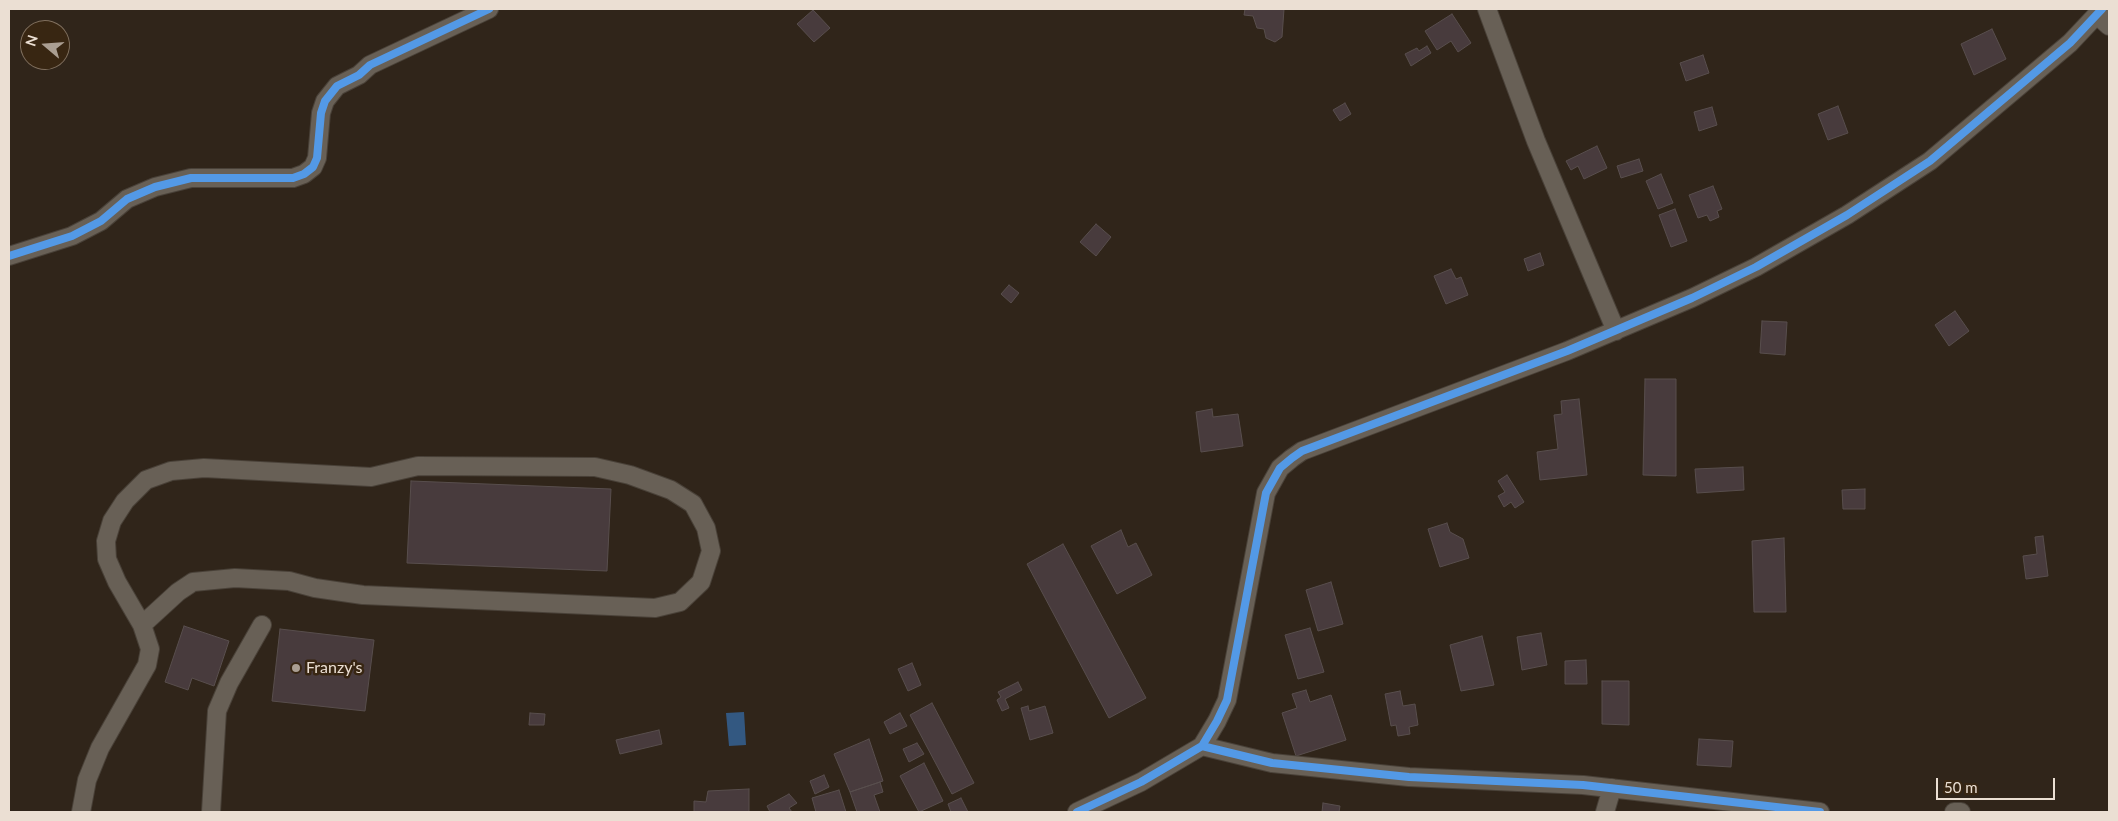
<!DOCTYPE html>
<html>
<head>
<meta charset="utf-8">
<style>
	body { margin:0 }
	#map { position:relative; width:2118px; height:821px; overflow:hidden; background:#30251a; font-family:Lato,sans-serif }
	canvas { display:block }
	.frame { position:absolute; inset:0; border:10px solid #ebdfd3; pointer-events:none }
	.north { position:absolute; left:20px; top:20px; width:50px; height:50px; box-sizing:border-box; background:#382612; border:1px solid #80705f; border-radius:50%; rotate:288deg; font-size:14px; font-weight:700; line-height:20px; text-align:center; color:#ebdfd3 }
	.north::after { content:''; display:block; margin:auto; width:18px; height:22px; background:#aa9e92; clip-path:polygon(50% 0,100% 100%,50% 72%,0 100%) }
	.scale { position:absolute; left:1936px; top:778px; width:119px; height:22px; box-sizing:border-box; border:2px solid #ebdfd3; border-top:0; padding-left:6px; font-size:15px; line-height:18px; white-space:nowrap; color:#ebdfd3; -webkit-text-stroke:4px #382612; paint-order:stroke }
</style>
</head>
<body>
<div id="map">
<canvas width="2118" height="821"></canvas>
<div class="frame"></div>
<div class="north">N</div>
<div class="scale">50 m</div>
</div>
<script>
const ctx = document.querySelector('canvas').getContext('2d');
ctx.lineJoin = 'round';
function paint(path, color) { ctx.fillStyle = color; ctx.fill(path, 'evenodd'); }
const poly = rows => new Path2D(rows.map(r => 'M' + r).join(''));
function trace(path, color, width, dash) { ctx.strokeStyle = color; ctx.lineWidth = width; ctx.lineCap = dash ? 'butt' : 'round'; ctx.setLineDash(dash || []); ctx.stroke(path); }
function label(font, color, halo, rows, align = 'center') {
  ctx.font = font + ' Lato,sans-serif'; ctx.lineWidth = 5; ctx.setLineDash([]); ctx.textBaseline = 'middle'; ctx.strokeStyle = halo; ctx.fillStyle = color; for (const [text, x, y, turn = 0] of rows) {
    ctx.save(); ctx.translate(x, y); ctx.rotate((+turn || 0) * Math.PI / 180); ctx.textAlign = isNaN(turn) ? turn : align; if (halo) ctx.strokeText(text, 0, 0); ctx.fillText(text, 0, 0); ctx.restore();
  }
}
const water = poly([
	[744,712,746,745,729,746,726,713]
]);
const building = poly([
	[1245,9,1284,9,1282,37,1275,42,1266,38,1264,29,1257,28,1253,16,1244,15,1245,9],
	[813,10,830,28,814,42,797,24,813,10],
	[1452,14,1471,43,1458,52,1451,41,1437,50,1425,31,1452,14],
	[1992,29,2006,59,1974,75,1961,44,1992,29],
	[1427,46,1431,53,1411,66,1405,54,1417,48,1419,51,1427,46],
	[1703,55,1709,73,1686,81,1680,63,1703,55],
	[1345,103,1351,114,1340,121,1333,110,1345,103],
	[1838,106,1848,133,1828,140,1818,114,1838,106],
	[1712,107,1717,125,1699,131,1694,112,1712,107],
	[1597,146,1607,168,1584,179,1578,166,1571,170,1566,161,1597,146],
	[1639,159,1643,171,1621,178,1617,166,1639,159],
	[1661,174,1673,203,1658,209,1646,181,1661,174],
	[1713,186,1722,209,1717,211,1719,217,1710,221,1707,215,1698,218,1689,195,1713,186],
	[1675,209,1687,241,1671,247,1659,215,1675,209],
	[1096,224,1111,237,1096,256,1080,242,1096,224],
	[1540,253,1544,265,1528,271,1524,259,1540,253],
	[1451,269,1456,279,1461,277,1468,295,1446,304,1434,276,1451,269],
	[1009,285,1019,293,1011,303,1001,294,1009,285],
	[1955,311,1969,331,1949,346,1935,325,1955,311],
	[1762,321,1787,322,1785,355,1760,353,1762,321],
	[1645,379,1676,379,1676,476,1643,475,1645,379],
	[1579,399,1587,475,1540,480,1537,452,1558,449,1554,415,1562,414,1561,401,1579,399],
	[1212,409,1213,417,1238,414,1243,446,1201,452,1196,412,1212,409],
	[1743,467,1744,490,1697,493,1695,469,1743,467],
	[1507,475,1524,502,1515,508,1511,502,1504,507,1498,496,1505,492,1498,481,1507,475],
	[411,481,611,489,607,571,407,563,411,481],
	[1865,489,1865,509,1843,509,1842,490,1865,489],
	[1447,523,1450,532,1463,539,1469,558,1440,567,1428,529,1447,523],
	[1121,530,1128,547,1136,543,1152,575,1117,594,1091,546,1121,530],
	[2043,536,2048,576,2026,579,2023,556,2037,554,2035,537,2043,536],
	[1784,538,1786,612,1754,612,1752,541,1784,538],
	[1063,544,1146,698,1109,718,1027,564,1063,544],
	[1331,582,1343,624,1318,631,1306,590,1331,582],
	[184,626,229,641,214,686,192,678,188,690,165,682,184,626],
	[1310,628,1324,672,1298,679,1285,635,1310,628],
	[280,629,374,640,365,711,272,701,280,629],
	[1541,633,1547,665,1522,670,1517,637,1541,633],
	[1482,636,1494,685,1461,691,1450,645,1482,636],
	[1586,660,1587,684,1565,684,1565,661,1586,660],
	[912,663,921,685,908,691,898,669,912,663],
	[1602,681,1629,681,1629,725,1602,724,1602,681],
	[1018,682,1022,690,1005,699,1009,708,1002,711,997,700,1001,697,998,692,1018,682],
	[1306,690,1310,702,1331,695,1346,740,1296,756,1282,713,1297,708,1292,694,1306,690],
	[1400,691,1403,706,1415,704,1418,725,1409,727,1410,734,1398,736,1396,725,1391,726,1385,694,1400,691],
	[932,703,974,783,952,794,910,715,932,703],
	[1028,706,1029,711,1045,706,1053,733,1030,740,1021,708,1028,706],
	[530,713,545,714,544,725,529,725,530,713],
	[900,713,907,726,890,734,884,722,900,713],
	[659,730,662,744,620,754,616,740,659,730],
	[869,739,883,781,850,792,834,754,869,739],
	[1699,739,1733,741,1731,767,1697,765,1699,739],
	[917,743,924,754,909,762,903,749,917,743],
	[924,763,943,801,919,812,900,776,924,763],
	[824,775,829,787,815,794,810,781,824,775],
	[880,782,883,792,874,795,880,812,857,812,850,792,880,782],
	[749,789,749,812,694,812,694,801,706,802,708,791,749,789],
	[839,790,846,812,816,812,812,798,839,790],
	[789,794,797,803,789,808,792,812,770,812,767,806,789,794],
	[961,798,968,812,951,812,948,804,961,798],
	[1323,803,1340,806,1339,812,1322,812,1323,803]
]);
const minor = poly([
	[1487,9,1536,141,1616,331],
	[2097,15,2109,26],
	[9,256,72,236,101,221,127,199,155,187,191,178,293,178,304,174,313,167,317,158,321,113,325,101,337,86,359,75,370,65,489,9],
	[1202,746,1272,763,1409,777,1583,785,1820,812],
	[81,812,87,780,100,748,147,665,150,649,142,625,117,582,107,559,106,541,112,521,125,501,146,480,171,471,204,468,371,477,418,466,595,467,630,475,671,490,693,504,706,528,711,551,701,582,680,602,655,608,363,595,315,588,289,581,235,578,193,582,178,592,142,625],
	[211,812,217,711,229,683,262,625],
	[1077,812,1141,782,1202,746,1217,721,1227,700,1266,493,1280,468,1292,458,1302,451,1567,351,1692,298,1756,267,1847,215,1930,161,2070,43,2102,9],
	[1605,812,1612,788],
	[1954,812,1961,812]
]);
const cycleway = poly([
	[9,256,72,236,101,221,127,199,155,187,191,178,293,178,304,174,313,167,317,158,321,113,325,101,337,86,359,75,370,65,489,9],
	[1202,746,1272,763,1409,777,1583,785,1820,812],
	[1077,812,1141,782,1202,746,1217,721,1227,700,1266,493,1280,468,1292,458,1302,451,1567,351,1692,298,1756,267,1847,215,1930,161,2070,43,2102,9]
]);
const markers = [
	[296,668,5,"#aa9e92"]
];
const poiNames = [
	["Franzy's",306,668]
];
paint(water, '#335881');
paint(building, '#483b3d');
trace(building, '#584e4d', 1);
trace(minor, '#494138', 20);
trace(minor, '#686056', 18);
trace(cycleway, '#5399e6', 8);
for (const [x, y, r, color] of markers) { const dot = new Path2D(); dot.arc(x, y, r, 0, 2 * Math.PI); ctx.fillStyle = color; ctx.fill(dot); trace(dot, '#382612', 2); }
label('16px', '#ebdfd3', '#382612', poiNames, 'left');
</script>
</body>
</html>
